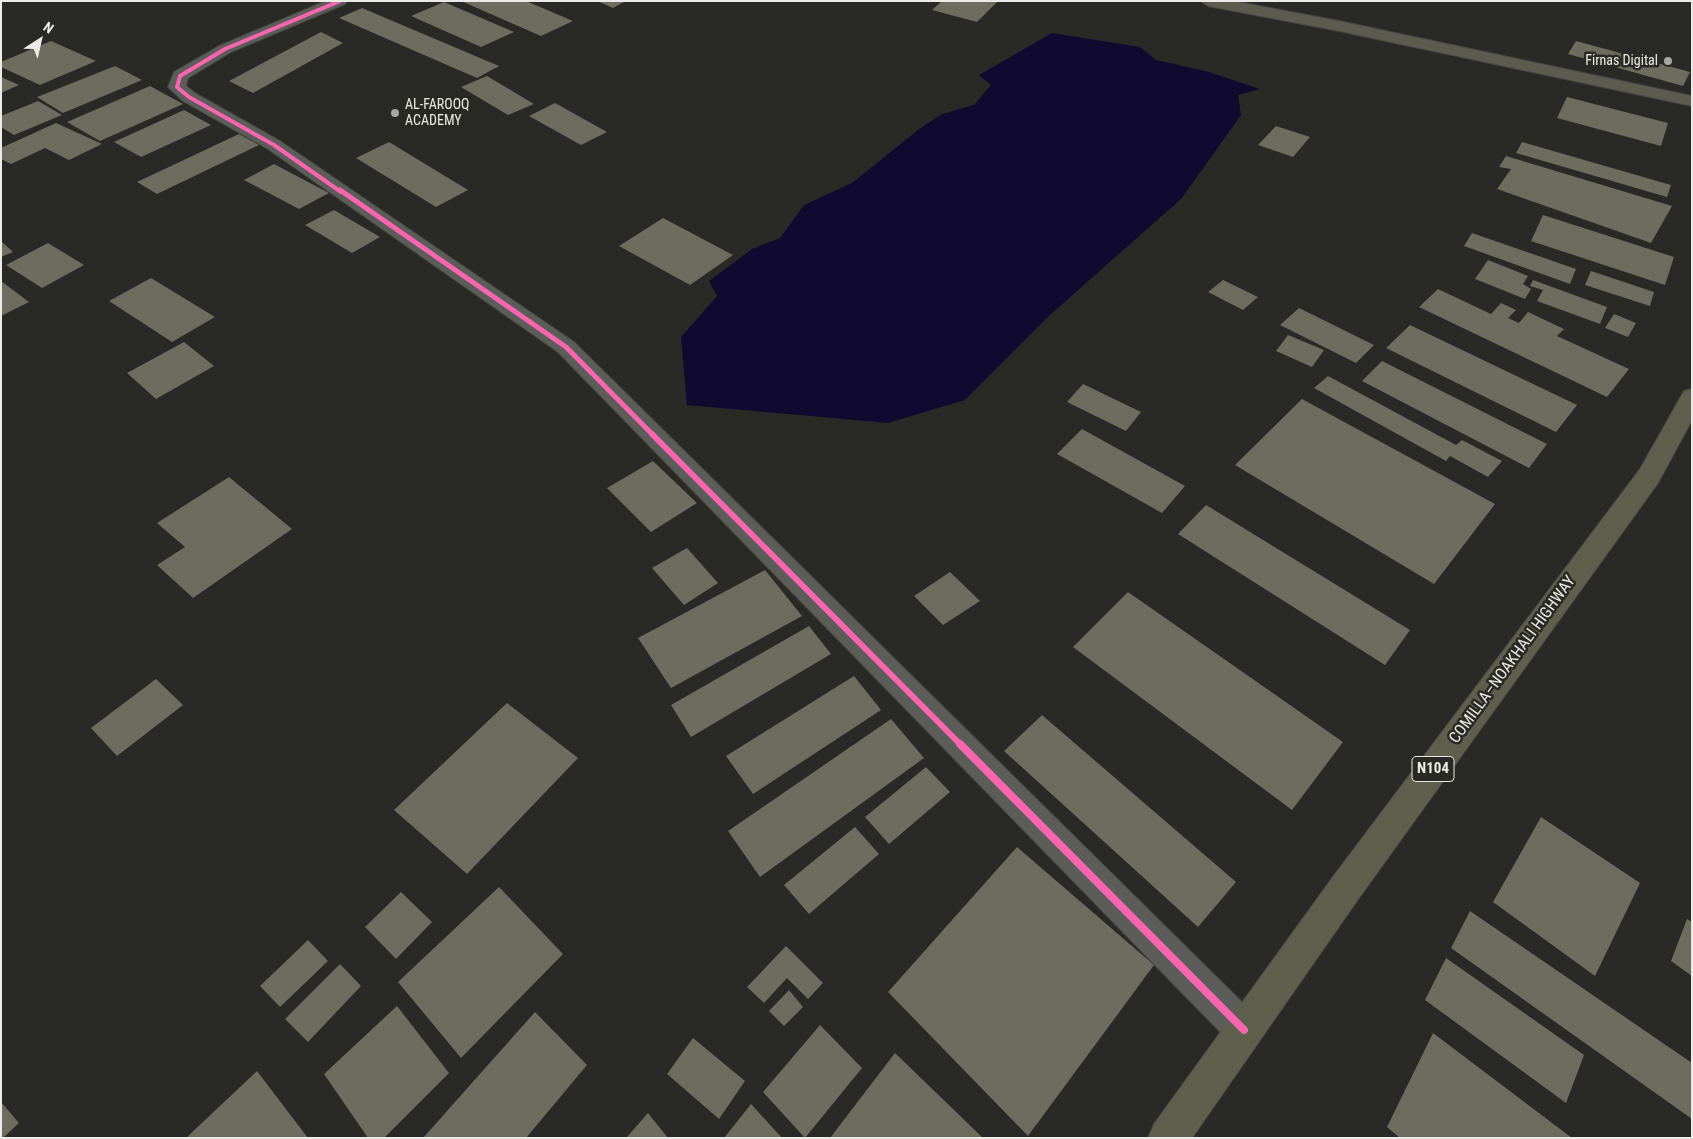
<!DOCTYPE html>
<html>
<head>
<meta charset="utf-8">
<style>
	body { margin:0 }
	#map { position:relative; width:1693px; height:1139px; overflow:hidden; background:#292926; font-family:"Roboto Condensed",sans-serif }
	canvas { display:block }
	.frame { position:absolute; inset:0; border:2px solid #ebebe7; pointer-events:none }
	.north { position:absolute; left:15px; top:15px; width:50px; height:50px; -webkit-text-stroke:4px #2a2a25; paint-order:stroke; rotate:35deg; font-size:14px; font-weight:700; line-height:20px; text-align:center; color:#ebebe7 }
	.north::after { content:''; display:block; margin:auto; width:18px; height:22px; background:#ebebe7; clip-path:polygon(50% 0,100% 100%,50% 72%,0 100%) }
</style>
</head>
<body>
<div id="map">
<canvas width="1693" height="1139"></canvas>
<div class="frame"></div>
<div class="north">N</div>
</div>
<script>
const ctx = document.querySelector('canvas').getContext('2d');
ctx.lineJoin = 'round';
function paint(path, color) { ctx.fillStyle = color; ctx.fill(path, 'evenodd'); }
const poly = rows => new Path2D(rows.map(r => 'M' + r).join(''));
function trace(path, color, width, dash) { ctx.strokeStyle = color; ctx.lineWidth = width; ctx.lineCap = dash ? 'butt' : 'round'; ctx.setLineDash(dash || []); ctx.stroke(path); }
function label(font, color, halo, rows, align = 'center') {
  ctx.font = font + ' "Roboto Condensed",sans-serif'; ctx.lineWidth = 5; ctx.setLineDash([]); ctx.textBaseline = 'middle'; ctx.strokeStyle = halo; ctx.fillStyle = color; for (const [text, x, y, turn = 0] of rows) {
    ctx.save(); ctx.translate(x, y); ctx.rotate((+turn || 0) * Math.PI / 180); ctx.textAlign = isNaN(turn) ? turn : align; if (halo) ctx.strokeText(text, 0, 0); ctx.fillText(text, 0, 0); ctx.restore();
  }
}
const water = poly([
	[1052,33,1140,47,1156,60,1209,72,1260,89,1238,95,1241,115,1181,199,1050,315,965,400,888,423,687,405,681,337,717,296,709,281,752,249,780,238,804,205,852,183,919,129,942,114,974,105,991,85,979,75]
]);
const building = poly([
	[461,1,526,1,573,21,541,36],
	[597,1,626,1,613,8],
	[942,1,998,1,977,22,932,10],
	[444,2,514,32,481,47,411,16],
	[362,8,499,66,477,78,339,18],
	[321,32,343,43,253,93,229,81],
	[51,41,96,61,40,85,1,67,1,62],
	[1576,41,1690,72,1683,86,1568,54],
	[115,66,142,80,63,113,37,97],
	[487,76,534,104,508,115,461,87],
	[1,77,19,85,1,93],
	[150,86,183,104,100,141,67,122],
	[1567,97,1668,123,1661,146,1557,118],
	[38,101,62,115,14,135,1,127,1,116],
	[555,103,607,132,581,145,529,116],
	[184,110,211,125,141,157,114,142],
	[56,123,102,144,69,160,45,148,11,164,1,159,1,148],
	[1276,126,1310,137,1293,157,1258,145],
	[239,134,259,145,157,194,137,182],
	[389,142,468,190,436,207,356,158],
	[1522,142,1671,185,1667,197,1516,153],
	[1506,156,1672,206,1651,243,1497,189,1511,169,1499,167],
	[274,164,329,193,299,209,244,180],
	[334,210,380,237,352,253,305,225],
	[1543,215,1674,257,1665,285,1531,241],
	[663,218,733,255,690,285,619,246],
	[1472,233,1576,269,1570,284,1464,246],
	[1,241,13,252,1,257],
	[48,243,84,265,42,288,6,265],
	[1488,260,1528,276,1523,284,1531,289,1525,299,1475,279],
	[1591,271,1654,292,1650,306,1585,285],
	[151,278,215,317,172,342,109,301],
	[1223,280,1258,297,1243,310,1208,292],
	[1533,280,1607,307,1600,324,1537,301,1543,290,1530,286],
	[1,281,29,302,1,316],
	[1438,289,1491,314,1501,303,1516,310,1508,318,1519,323,1528,312,1564,329,1557,336,1629,369,1607,397,1419,307],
	[1299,308,1374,345,1356,363,1280,325],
	[1614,314,1636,323,1628,337,1605,328],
	[1410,325,1577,405,1556,432,1386,348],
	[1288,335,1324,350,1312,367,1276,351],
	[184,342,214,366,156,399,127,373],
	[1382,361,1547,444,1529,468,1362,381],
	[1328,376,1456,445,1462,440,1502,461,1488,477,1450,456,1446,461,1314,388],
	[1083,384,1141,412,1126,431,1067,402],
	[1302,399,1495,504,1434,584,1235,465],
	[1082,429,1185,486,1162,513,1057,454],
	[653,461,697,503,651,532,607,488],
	[229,477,292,529,193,598,157,565,185,547,157,523],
	[1206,505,1410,630,1385,665,1178,534],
	[687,548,718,583,684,605,652,568],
	[765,570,802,616,671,688,638,638],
	[950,572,980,601,943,625,914,596],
	[1128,592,1343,742,1292,810,1073,647],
	[809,626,831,654,691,737,671,705],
	[854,676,881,710,753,794,726,756],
	[156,679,183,705,117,756,91,728],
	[507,703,578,758,467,874,394,810],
	[1042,715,1236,882,1198,927,1004,751],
	[891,719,924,758,760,877,728,831],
	[926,767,950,792,889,844,865,817],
	[1541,817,1640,883,1595,976,1493,902],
	[855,827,879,854,809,914,784,885],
	[1017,847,1154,965,1028,1136,888,992],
	[499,887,563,954,461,1058,398,982],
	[401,892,432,922,396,959,365,927],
	[1470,911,1692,1063,1692,1119,1451,948],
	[1687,919,1692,922,1692,976,1671,961],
	[308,940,328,961,280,1007,260,986],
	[786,946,823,983,808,999,787,978,764,1003,747,987],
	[1446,958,1584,1055,1566,1103,1425,1000],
	[340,964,361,986,308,1042,285,1019],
	[789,990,803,1007,784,1026,769,1011],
	[397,1006,449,1073,384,1138,368,1138,324,1074],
	[535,1012,587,1065,526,1138,423,1138],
	[820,1025,862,1068,805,1138,763,1092],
	[1433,1033,1572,1138,1400,1138,1387,1127],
	[693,1038,745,1081,719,1119,667,1074],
	[895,1053,983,1138,830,1138],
	[257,1071,308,1138,186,1138],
	[1,1102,19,1123,3,1138,1,1138],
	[751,1104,782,1138,724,1138],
	[648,1113,668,1138,626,1138]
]);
const minor = poly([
	[326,1,347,1,345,4,231,52,188,78,186,86,195,93,280,141,574,342,1257,1017,1263,1030,1257,1043,1244,1049,1231,1043,558,352,268,149,183,101,168,87,174,72,219,46,326,1]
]);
const major = poly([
	[1201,1,1233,1,1339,21,1692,96,1692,106,1339,31,1208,6,1201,1]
]);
const highway = poly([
	[1692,389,1692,420,1658,483,1359,898,1192,1138,1148,1138,1154,1124,1335,874,1640,469,1684,391,1692,389]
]);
const cyclewayFar3 = poly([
	[340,1,225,49,180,76,177,87,189,97,274,145,341,192]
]);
const cyclewayFar2 = poly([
	[340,190,566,347,653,435]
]);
const cyclewayFar1 = poly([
	[652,434,961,745]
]);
const cycleway = poly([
	[960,744,1244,1030]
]);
const markers = [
	[1668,61,5,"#a7a7a3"],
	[395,113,5,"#a7a7a3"]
];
const farPoinames = [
	["Firnas Digital",1658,61],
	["AL-FAROOQ",405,105,"left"],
	["ACADEMY",405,121,"left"]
];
const shields = [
	[1433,769,42]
];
const shieldNames = [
	["N104",1433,769]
];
const streetNames = [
	["COMILLA–NOAKHALI HIGHWAY",1513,660,-54]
];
paint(water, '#100a30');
paint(building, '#6c6c5f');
trace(minor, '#454543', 2);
trace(major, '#454543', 2);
trace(highway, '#454543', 2);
paint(minor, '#5c5c59');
paint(major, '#5b5b50');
paint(highway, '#5f5f4e');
trace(cyclewayFar3, '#f766af', 4);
trace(cyclewayFar2, '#f766af', 5);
trace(cyclewayFar1, '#f766af', 6);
trace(cycleway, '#f766af', 8);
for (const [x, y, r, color] of markers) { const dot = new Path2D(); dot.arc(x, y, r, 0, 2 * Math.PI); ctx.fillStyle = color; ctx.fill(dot); trace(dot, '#2a2a25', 2); }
label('14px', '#ebebe7', '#2a2a25', farPoinames, 'right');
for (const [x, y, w] of shields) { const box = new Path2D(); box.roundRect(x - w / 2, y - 12.5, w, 25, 4); ctx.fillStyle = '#2a2a25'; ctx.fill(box); trace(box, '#ebebe7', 1); }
label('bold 15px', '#ebebe7', null, shieldNames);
label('16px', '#ebebe7', '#2a2a25', streetNames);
</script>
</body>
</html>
